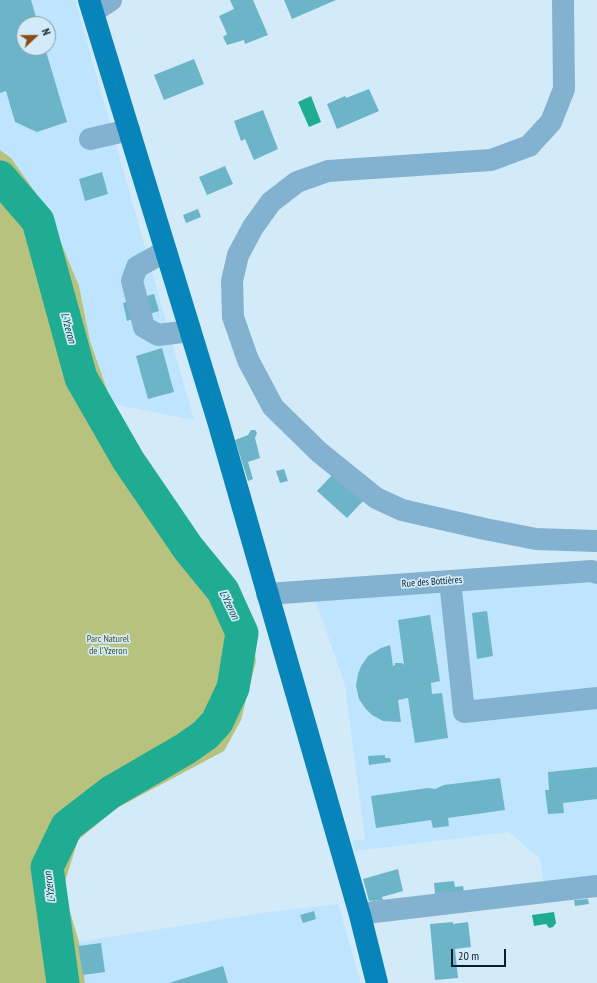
<!DOCTYPE html>
<html>
<head>
<meta charset="utf-8">
<style>
	body { margin:0 }
	#map { position:relative; width:597px; height:983px; overflow:hidden; background:#d3eaf8; font-family:"PT Sans Narrow",sans-serif }
	canvas { display:block }
	.north { position:absolute; left:16px; top:16px; width:40px; height:40px; box-sizing:border-box; background:#d3eaf8; border:1px solid #8299a6; border-radius:50%; rotate:68deg; font-size:11px; font-weight:700; line-height:16px; text-align:center; color:#081f2c }
	.north::after { content:''; display:block; margin:auto; width:14px; height:18px; background:#8b4c13; clip-path:polygon(50% 0,100% 100%,50% 72%,0 100%) }
	.scale { position:absolute; left:451px; top:949px; width:55px; height:18px; box-sizing:border-box; border:2px solid #081f2c; border-top:0; padding-left:5px; font-size:12px; line-height:14px; white-space:nowrap; color:#081f2c; -webkit-text-stroke:3px #d3eaf8; paint-order:stroke }
</style>
</head>
<body>
<div id="map">
<canvas width="597" height="983"></canvas>
<div class="north">N</div>
<div class="scale">20 m</div>
</div>
<script>
const ctx = document.querySelector('canvas').getContext('2d');
ctx.lineJoin = 'round';
function paint(path, color) { ctx.fillStyle = color; ctx.fill(path, 'evenodd'); }
const poly = rows => new Path2D(rows.map(r => 'M' + r).join(''));
function trace(path, color, width, dash) { ctx.strokeStyle = color; ctx.lineWidth = width; ctx.lineCap = dash ? 'butt' : 'round'; ctx.setLineDash(dash || []); ctx.stroke(path); }
function label(font, color, halo, rows, align = 'center') {
  ctx.font = font + ' "PT Sans Narrow",sans-serif'; ctx.lineWidth = 3.5; ctx.setLineDash([]); ctx.textBaseline = 'middle'; ctx.strokeStyle = halo; ctx.fillStyle = color; for (const [text, x, y, turn = 0] of rows) {
    ctx.save(); ctx.translate(x, y); ctx.rotate((+turn || 0) * Math.PI / 180); ctx.textAlign = isNaN(turn) ? turn : align; if (halo) ctx.strokeText(text, 0, 0); ctx.fillText(text, 0, 0); ctx.restore();
  }
}
const built = poly([
	[0,0,75,0,194,420,112,404,90,341,79,286,11,158,0,150],
	[24,24,48,24,48,48,24,48],
	[597,580,597,878,544,883,540,859,509,832,355,851,352,841,365,839,345,686,315,598],
	[338,904,361,983,84,983,79,942,261,913]
]);
const green = poly([
	[0,150,11,158,35,192,59,238,79,286,90,341,112,404,164,497,233,578,251,625,256,661,241,720,224,751,117,808,78,840,63,888,79,942,85,983,0,983]
]);
const water = poly([
	[311,96,321,122,309,127,298,102],
	[554,912,556,923,553,927,549,928,546,924,534,926,532,915]
]);
const river = poly([
	[0,177,38,221,81,378,128,460,188,548,223,591,242,633,233,688,217,722,205,735,185,749,111,792,67,826,47,867,63,983]
]);
const building = poly([
	[0,0,31,0,38,24,24,24,24,48,45,48,67,122,37,132,15,122,6,91,0,93],
	[230,0,253,0,268,35,245,44,244,40,227,45,223,37,227,34,219,16,234,9],
	[284,0,336,0,292,19],
	[194,59,204,84,164,100,154,75],
	[369,89,379,111,337,129,327,104,345,96,346,98],
	[263,110,278,149,254,160,245,139,241,141,234,121],
	[225,166,233,184,207,195,199,177],
	[102,172,108,194,85,201,79,179],
	[198,209,201,217,186,223,183,215],
	[154,294,159,311,127,321,123,303],
	[162,348,174,392,148,399,136,356],
	[251,430,255,430,257,433,255,438,260,458,248,462,253,479,248,481,235,440,248,435],
	[284,469,288,481,280,483,276,471],
	[334,473,364,500,347,518,317,491],
	[487,611,493,656,477,659,472,613],
	[430,615,440,681,431,683,432,694,442,693,448,738,415,743,408,698,398,700,401,722,383,721,372,715,365,708,359,699,356,686,358,674,361,666,368,656,381,648,390,645,393,666,395,665,395,663,402,663,404,665,398,620],
	[385,755,385,758,390,758,391,762,369,765,368,756],
	[597,767,597,799,563,803,564,813,548,814,545,790,549,790,548,772],
	[500,778,505,810,448,818,449,826,433,828,431,820,376,828,371,796,428,788,435,789,444,785],
	[398,869,403,891,382,897,383,900,369,901,363,879],
	[454,881,455,887,463,886,464,892,435,894,434,883],
	[588,899,589,904,575,906,574,900],
	[314,911,316,919,303,923,300,915],
	[453,922,453,924,468,922,471,947,455,949,458,978,435,980,430,924],
	[101,943,105,972,83,975,78,946],
	[223,966,228,983,169,983]
]);
const minor = poly([
	[563,0,564,89,551,122,529,146,491,160,328,171,297,182,271,202,253,227,238,255,232,281,233,317,248,360,273,407,319,452,376,498,402,510,485,529,536,539,597,541],
	[93,12,111,0],
	[90,139,129,130],
	[166,251,137,267,132,281,144,327,158,335,190,331],
	[450,581,464,712,597,698],
	[267,594,592,571,597,573],
	[360,915,374,912,597,886]
]);
const major = poly([
	[89,0,218,421,360,915,377,983]
]);
const streetNames = [
	["Rue des Bottières",432,582,-4]
];
const parkNames = [
	["Parc Naturel",108,639],
	["de l'Yzeron",108,651]
];
const waterNames = [
	["L'Yzeron",68,328,75],
	["L'Yzeron",229,605,64],
	["L'Yzeron",50,887,-97]
];
paint(built, '#bfe5fe');
paint(green, '#b6c27e');
paint(water, '#20ac93');
trace(river, '#20ac93', 33);
paint(building, '#6cb5c8');
trace(minor, '#83b2d0', 22);
trace(major, '#0784ba', 22);
label('10px', '#081f2c', '#d3eaf8', streetNames);
label('10px', '#48501f', '#d3eaf8', parkNames);
label('italic 11px', '#004d41', '#d3eaf8', waterNames);
</script>
</body>
</html>
